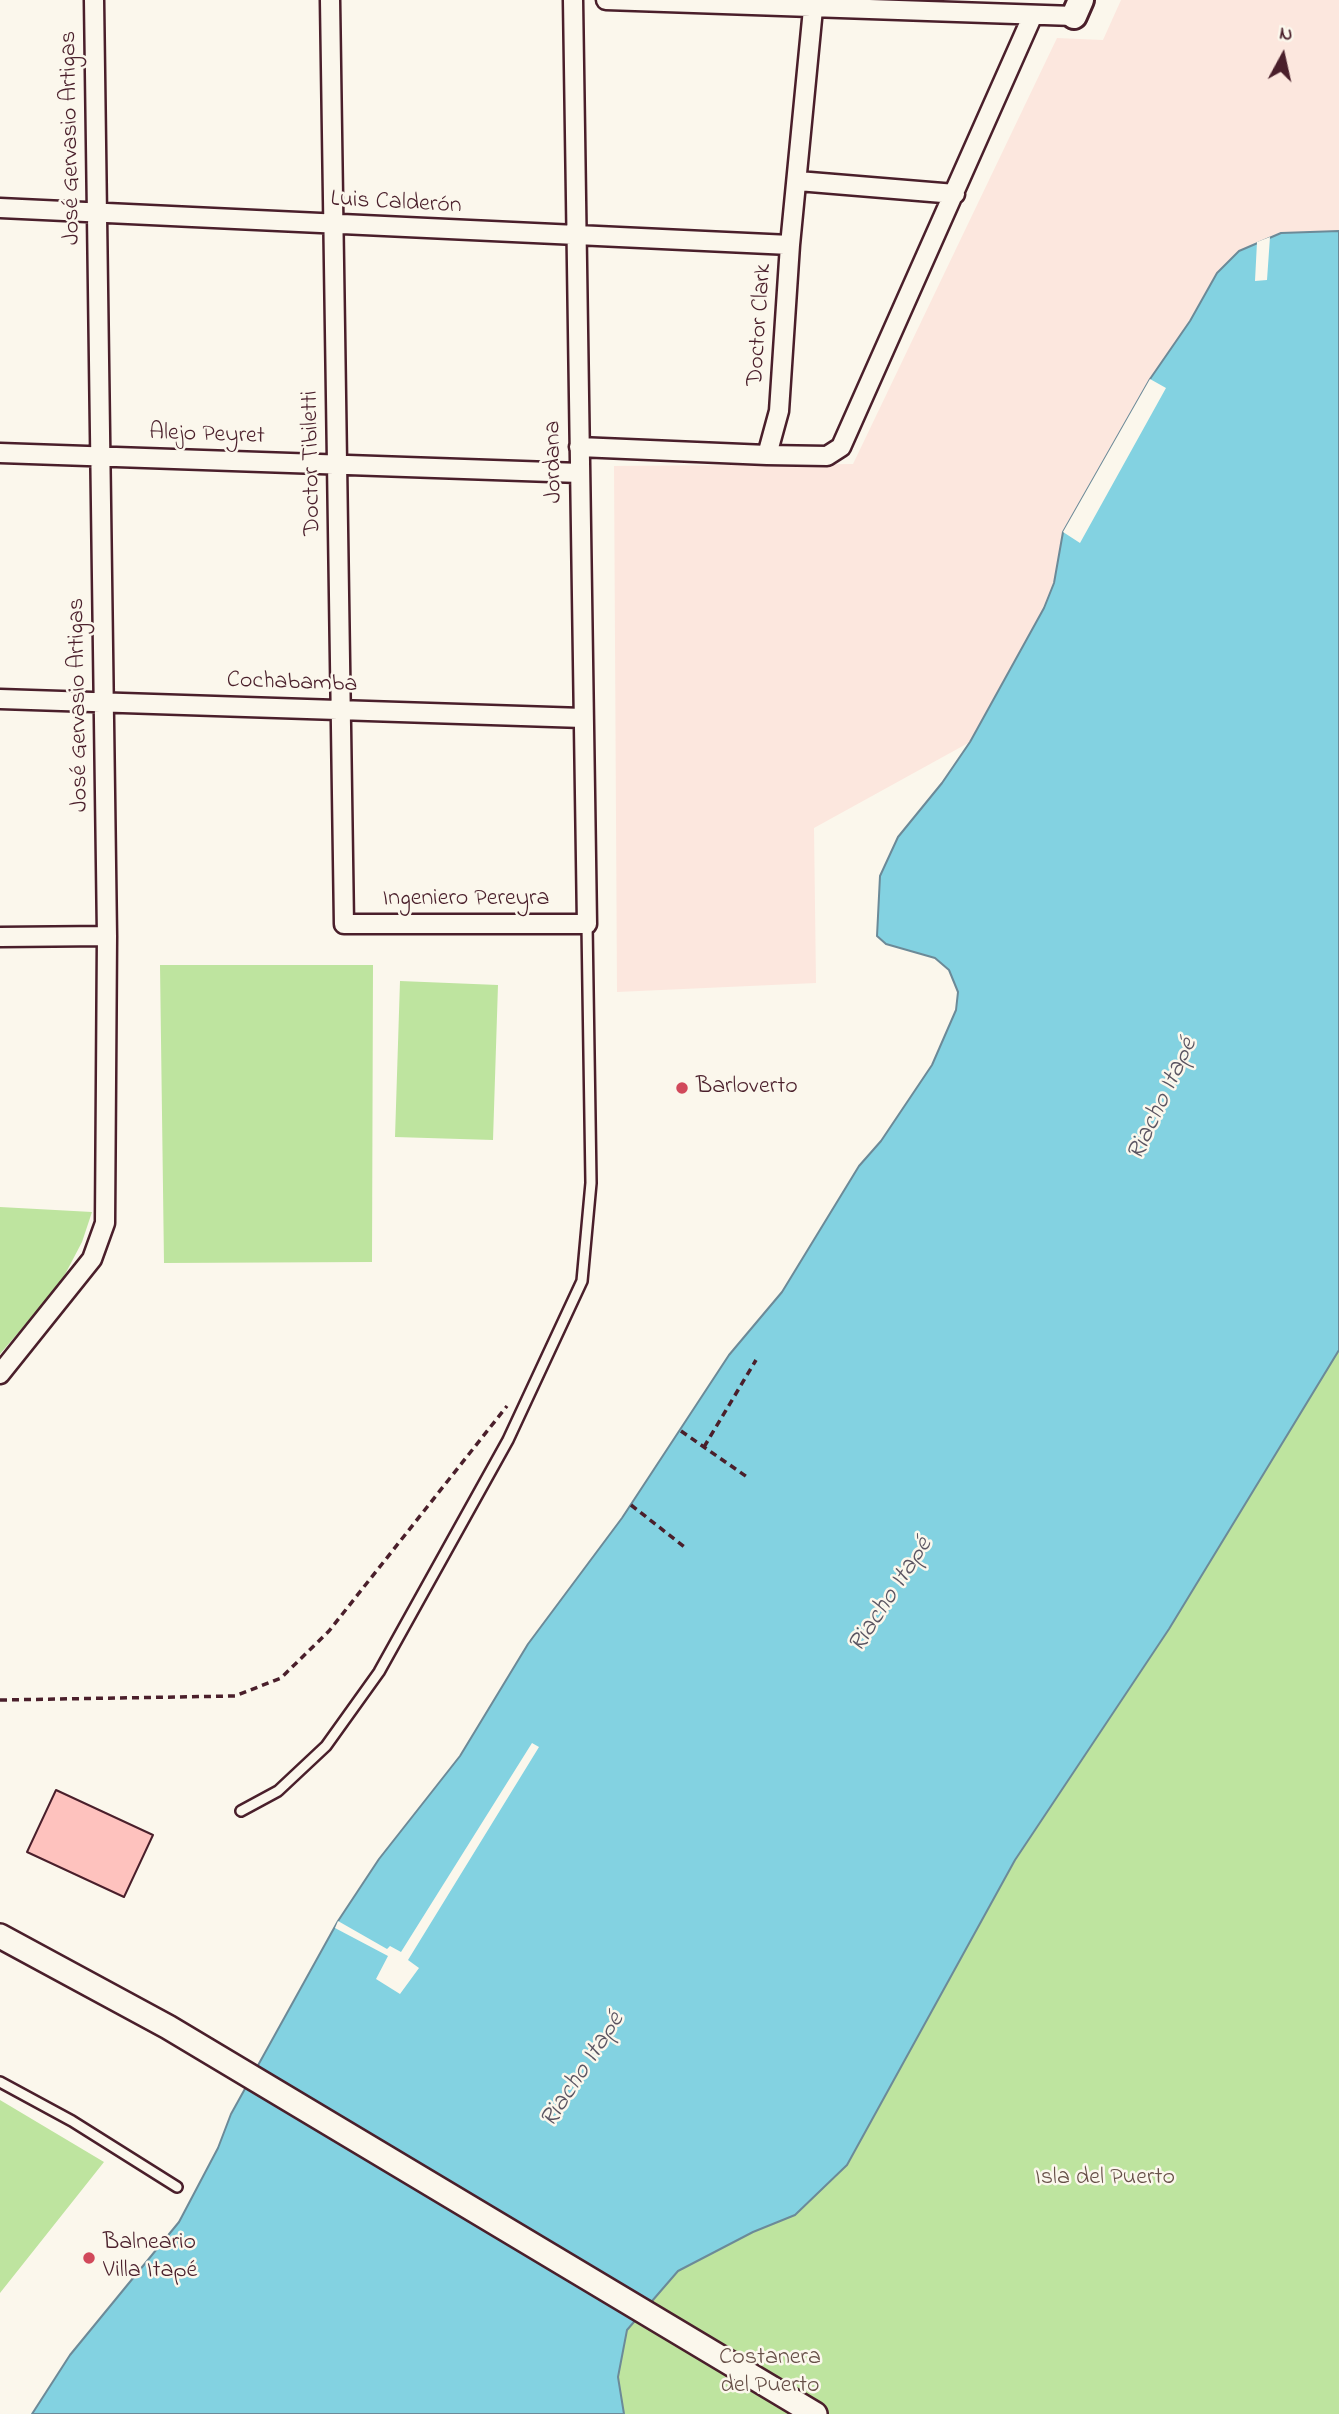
<!DOCTYPE html>
<html>
<head>
<meta charset="utf-8">
<style>
	body { margin:0 }
	#map { position:relative; width:1339px; height:2414px; overflow:hidden; background:#fbf7ec; font-family:"Indie Flower",sans-serif }
	canvas { display:block }
	.north { position:absolute; left:1248px; top:21px; width:70px; height:70px; -webkit-text-stroke:5px #fbf7ec; paint-order:stroke; rotate:8deg; font-size:19px; font-weight:700; line-height:28px; text-align:center; color:#4a1f2b }
	.north::after { content:''; display:block; margin:auto; width:24px; height:32px; background:#4a1f2b; clip-path:polygon(50% 0,100% 100%,50% 72%,0 100%) }
</style>
</head>
<body>
<div id="map">
<canvas width="1339" height="2414"></canvas>
<div class="north">N</div>
</div>
<script>
const ctx = document.querySelector('canvas').getContext('2d');
ctx.lineJoin = 'round';
function paint(path, color) { ctx.fillStyle = color; ctx.fill(path, 'evenodd'); }
const poly = rows => new Path2D(rows.map(r => 'M' + r).join(''));
function trace(path, color, width, dash) { ctx.strokeStyle = color; ctx.lineWidth = width; ctx.lineCap = dash ? 'butt' : 'round'; ctx.setLineDash(dash || []); ctx.stroke(path); }
function label(font, color, halo, rows, align = 'center') {
  ctx.font = font + ' "Indie Flower",sans-serif'; ctx.lineWidth = 5; ctx.setLineDash([]); ctx.textBaseline = 'middle'; ctx.strokeStyle = halo; ctx.fillStyle = color; for (const [text, x, y, turn = 0] of rows) {
    ctx.save(); ctx.translate(x, y); ctx.rotate((+turn || 0) * Math.PI / 180); ctx.textAlign = isNaN(turn) ? turn : align; if (halo) ctx.strokeText(text, 0, 0); ctx.fillText(text, 0, 0); ctx.restore();
  }
}
const built = poly([
	[1121,0,1339,0,1339,231,1281,233,1257,242,1217,273,1063,532,1054,583,1044,608,970,742,814,828,816,983,617,992,614,466,853,464,1057,38,1103,40]
]);
const green = poly([
	[160,965,373,965,372,1262,164,1263],
	[400,981,498,985,493,1140,395,1137],
	[0,1207,92,1212,82,1242,60,1284,0,1354],
	[1339,1350,1339,2414,624,2414,618,2377,627,2330,678,2271,753,2232,795,2215,1015,1860,1169,1629],
	[0,2100,104,2162,0,2293]
]);
const water = poly([
	[1339,231,1339,1350,1169,1629,1015,1860,847,2165,795,2215,753,2232,678,2271,627,2330,618,2377,624,2414,32,2414,70,2355,179,2222,218,2148,231,2114,338,1921,379,1859,460,1756,528,1644,622,1518,729,1355,782,1292,859,1166,881,1141,932,1065,956,1010,958,992,949,970,935,958,886,944,877,936,880,876,898,837,942,783,970,742,1044,608,1054,583,1063,532,1150,379,1190,321,1217,273,1239,251,1281,233,1339,231]
]);
const pier = poly([
	[1270,237,1267,280,1255,281,1257,242],
	[1150,379,1166,388,1080,543,1063,532],
	[532,1743,539,1747,408,1960,419,1968,400,1994,376,1979,388,1956,335,1928,338,1921,387,1949,390,1946,401,1952]
]);
const building = poly([
	[56,1790,153,1835,124,1897,27,1852,56,1790]
]);
const path = poly([
	[681,1431,747,1477],
	[704,1447,756,1360],
	[631,1505,687,1549],
	[0,1700,235,1696,281,1678,329,1631,507,1406]
]);
const service = poly([
	[241,1811,278,1791,326,1746,379,1672,508,1440,582,1281,591,1183,587,924],
	[0,2082,72,2121,177,2187]
]);
const minor = poly([
	[330,0,344,924,587,924,573,0],
	[606,0,1074,16],
	[798,181,955,194],
	[0,208,790,245],
	[579,447,767,455,779,411,790,245,813,9],
	[0,453,580,473],
	[767,455,827,456,841,447,1032,17],
	[0,699,583,718],
	[0,937,107,936],
	[0,1374,92,1259,105,1223,107,936,94,0]
]);
const tertiary = poly([
	[0,1936,168,2027,815,2414]
]);
const secondary = poly([
	[1074,16,1081,0]
]);
const markers = [
	[682,1088,7,"#d1495b"],
	[89,2258,7,"#d1495b"]
];
const streetNames = [
	["José Gervasio Artigas",72,138,-91],
	["Luis Calderón",396,204,3],
	["Doctor Clark",761,325,-86],
	["Alejo Peyret",207,436,2],
	["Jordana",555,462,-91],
	["Doctor Tibiletti",313,463,-91],
	["Cochabamba",292,684,2],
	["José Gervasio Artigas",80,705,-91],
	["Ingeniero Pereyra",466,900]
];
const poiNames = [
	["Barloverto",696,1088],
	["Balneario",103,2244],
	["Villa Itapé",103,2272]
];
const parkNames = [
	["Isla del Puerto",1105,2179],
	["Costanera",770,2359],
	["del Puerto",770,2387]
];
const waterNames = [
	["Riacho Itapé",1164,1100,-65],
	["Riacho Itapé",892,1596,-57],
	["Riacho Itapé",584,2071,-57]
];
paint(built, '#fce7de');
paint(green, '#bee49f');
paint(water, '#83d2e1');
trace(water, '#6c8a98', 2);
paint(pier, '#fbf7ec');
paint(building, '#fec2be');
trace(building, '#4a1f2b', 2);
trace(service, '#4a1f2b', 14);
trace(minor, '#4a1f2b', 23);
trace(tertiary, '#4a1f2b', 28);
trace(secondary, '#4a1f2b', 30);
trace(path, '#4a1f2b', 3.5, [7, 5]);
trace(service, '#fbf7ec', 9);
trace(minor, '#fbf7ec', 18);
trace(tertiary, '#fbf7ec', 23);
trace(secondary, '#fbf7ec', 24);
for (const [x, y, r, color] of markers) { const dot = new Path2D(); dot.arc(x, y, r, 0, 2 * Math.PI); ctx.fillStyle = color; ctx.fill(dot); trace(dot, '#fbf7ec', 2.5); }
label('24px', '#4a1f2b', '#fbf7ec', streetNames);
label('24px', '#4a1f2b', '#fbf7ec', poiNames, 'left');
label('24px', '#675048', '#fbf7ec', parkNames);
label('italic 26px', '#5b5562', '#fbf7ec', waterNames);
</script>
</body>
</html>
